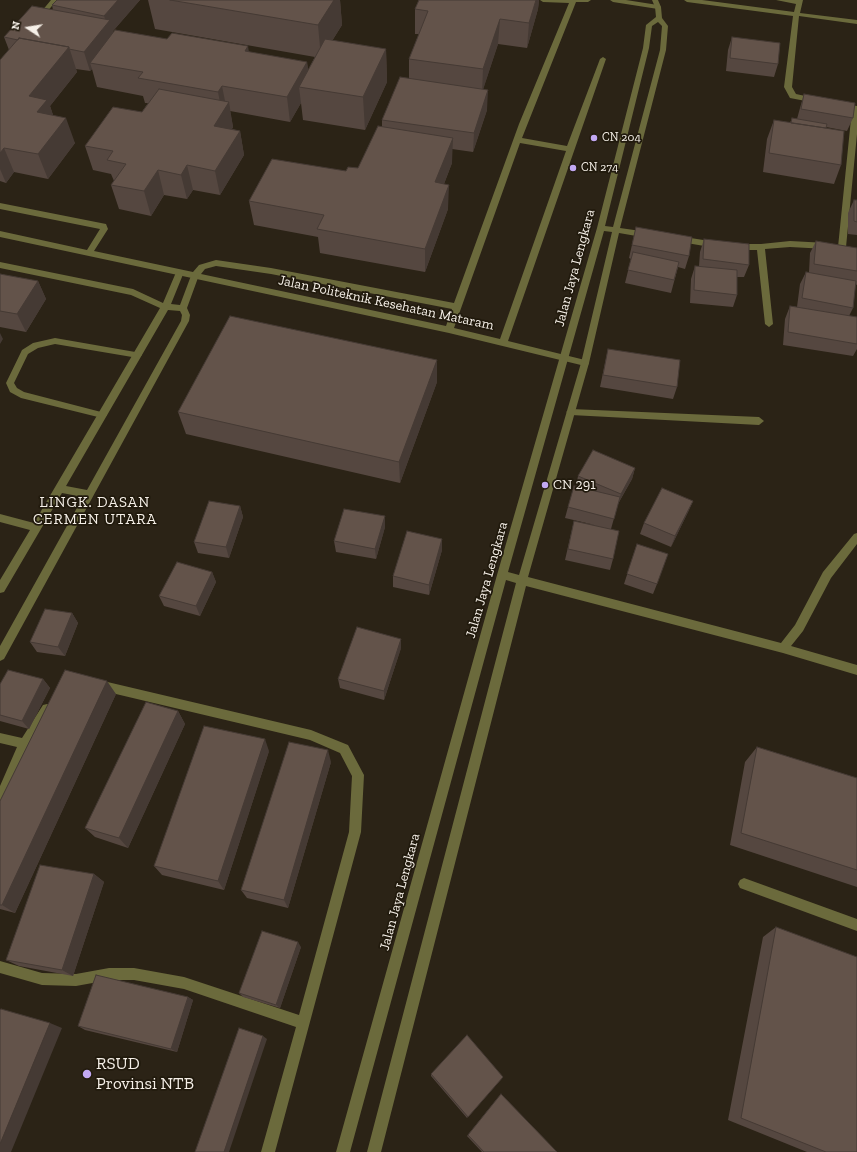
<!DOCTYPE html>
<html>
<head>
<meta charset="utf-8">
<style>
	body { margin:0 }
	#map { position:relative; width:857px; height:1152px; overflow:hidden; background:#2b2316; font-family:"Zilla Slab",serif }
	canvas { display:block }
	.north { position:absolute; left:8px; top:8px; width:40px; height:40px; -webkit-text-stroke:3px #211a0d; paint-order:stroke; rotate:282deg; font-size:11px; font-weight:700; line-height:16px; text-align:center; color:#f6f0e8 }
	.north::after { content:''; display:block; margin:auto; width:14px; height:18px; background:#f6f0e8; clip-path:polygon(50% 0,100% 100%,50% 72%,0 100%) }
</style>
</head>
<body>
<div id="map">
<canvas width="857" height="1152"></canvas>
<div class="north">N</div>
</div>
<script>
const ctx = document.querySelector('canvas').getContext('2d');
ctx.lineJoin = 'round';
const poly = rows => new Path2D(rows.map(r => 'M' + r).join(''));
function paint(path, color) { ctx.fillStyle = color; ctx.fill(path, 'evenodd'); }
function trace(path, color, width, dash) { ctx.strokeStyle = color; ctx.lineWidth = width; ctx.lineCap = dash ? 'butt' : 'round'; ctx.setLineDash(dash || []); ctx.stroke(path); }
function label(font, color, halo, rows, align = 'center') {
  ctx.font = font + ' "Zilla Slab",serif'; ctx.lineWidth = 3.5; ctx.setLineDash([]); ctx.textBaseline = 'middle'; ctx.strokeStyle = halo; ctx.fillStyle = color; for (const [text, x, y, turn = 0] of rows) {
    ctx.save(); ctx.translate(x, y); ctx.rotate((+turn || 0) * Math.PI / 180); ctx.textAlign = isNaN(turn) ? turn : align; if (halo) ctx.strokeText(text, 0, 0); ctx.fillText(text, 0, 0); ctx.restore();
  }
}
const service = poly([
	[51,0,57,0,40,20,36,20,36,18,51,0],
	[540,0,591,0,588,2,576,2,522,138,567,146,600,59,603,57,606,59,508,341,585,360,589,363,588,365,585,366,449,333,0,237,0,231,87,250,100,229,0,209,0,203,106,224,108,229,94,251,193,272,199,265,216,260,271,268,454,303,519,124,569,3,543,2,540,0],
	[520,143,566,151,500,339,454,328,520,143],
	[216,266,271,274,452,309,446,326,201,274,205,269,216,266],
	[610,0,626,0,658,5,661,7,658,9,613,2,610,0],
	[55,338,141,353,142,355,138,358,55,344,38,348,28,354,14,383,17,388,24,392,105,413,107,415,105,417,102,418,21,398,10,392,6,383,22,350,33,343,55,338],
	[571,409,759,417,764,421,759,425,571,415,566,412,571,409],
	[99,680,311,730,348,745,364,775,361,832,275,1152,261,1152,296,1027,184,989,134,980,109,980,76,986,42,985,0,973,0,961,42,973,76,974,109,968,134,968,184,977,299,1015,349,832,352,776,340,753,310,740,99,690,95,688,94,685,95,682,99,680],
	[47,704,51,705,52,709,51,713,28,748,4,803,0,805,0,786,17,747,0,743,0,733,22,738,43,705,47,704],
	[744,878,857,919,857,931,740,888,738,884,740,880,744,878]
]);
const minor = poly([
	[652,0,658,0,661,7,662,18,668,26,666,50,620,228,648,232,652,235,648,238,619,233,589,363,528,577,781,643,795,625,823,572,854,534,857,533,857,544,831,578,803,631,791,646,857,665,857,675,783,653,526,586,381,1152,367,1152,516,583,506,580,350,1152,336,1152,497,575,597,228,643,48,646,25,656,17,655,7,652,0],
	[658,22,662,26,660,50,613,227,605,226,649,48,652,26,658,22],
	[604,231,612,232,581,363,519,575,508,572,604,231],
	[684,0,702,0,794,12,796,4,776,0,803,0,800,13,857,20,857,24,799,16,792,87,796,94,819,99,819,103,816,103,790,98,784,87,793,16,687,2,684,0],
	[838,103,857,106,857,134,846,247,842,250,838,247,852,109,838,107,838,103],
	[678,236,716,242,720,245,716,248,675,241,675,237,678,236],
	[790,241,827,243,831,246,827,249,790,247,765,249,773,324,769,327,765,324,757,250,735,250,731,247,735,244,761,244,790,241],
	[0,262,133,289,163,303,177,270,183,270,184,272,171,304,180,305,192,273,195,272,199,275,187,308,190,315,189,321,4,659,0,661,0,646,83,497,62,493,4,592,0,593,0,580,30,530,0,522,0,514,34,523,160,308,131,295,0,268,0,262],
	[168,310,180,311,182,315,181,321,87,490,66,486,168,310]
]);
const wall = poly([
	[57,0,140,0,113,31,113,32,249,52,307,62,308,70,315,57,155,29,148,0,340,0,342,25,332,41,386,49,387,82,365,130,303,120,301,103,290,122,230,111,233,127,232,129,240,131,244,155,220,195,193,190,187,199,164,195,151,216,119,209,111,185,114,181,111,174,93,170,85,146,142,112,148,103,145,103,143,96,97,87,92,69,90,71,76,69,77,72,50,106,53,115,75,143,48,179,14,172,6,183,0,181,0,60,9,50,4,37,53,10,52,5],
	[419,0,539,0,538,9,527,48,498,44,483,89,487,110,473,152,452,149,452,163,444,184,448,209,425,272,320,253,318,237,254,225,249,201,346,171,358,168,382,127,382,120,409,79,409,59,419,34,415,34,415,9],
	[732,37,778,64,774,77,726,71,728,50],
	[804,94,853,118,847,131,826,127,826,128,841,165,834,184,763,172,767,139,774,120,790,123,792,118,797,119,800,108],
	[854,200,857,200,857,235,848,234,848,213],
	[636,227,689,256,685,269,678,267,671,293,625,283,631,259,629,258],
	[704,239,749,265,744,277,737,277,737,295,733,307,690,303,691,279,695,266,699,266,700,252],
	[816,241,857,248,857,285,855,284,853,308,849,316,857,317,857,349,853,356,783,345,785,319,790,306,797,307,800,284,806,272,809,272,810,253],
	[0,274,38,281,46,299,26,332,0,327],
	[608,349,677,387,673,399,600,387],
	[437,382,400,483,186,434,178,412],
	[635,468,632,479,618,504,611,529,613,559,610,570,565,560,574,521,595,525,565,518,568,507,576,487,578,476],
	[693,501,688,512,671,547,640,534,644,523],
	[240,506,243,517,229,558,198,553,194,542],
	[385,527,376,559,336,552,334,541],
	[442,539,442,550,429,595,393,587,393,576],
	[637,544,657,584,653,594,624,584],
	[212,572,216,582,200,616,164,606,159,596],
	[72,613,78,623,65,656,37,652,30,642],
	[401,648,384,700,340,688,338,679],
	[43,679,50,688,29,729,0,721,0,684],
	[116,694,15,913,0,909,0,801],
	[178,711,185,724,128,848,95,837,85,828],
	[757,747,857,778,857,887,730,845,745,762],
	[269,751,224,890,162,875,154,866],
	[331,762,288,908,247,898,241,890],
	[94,874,104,882,73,976,19,966,6,960],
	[776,927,857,1152,807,1152,728,1120,763,937],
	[301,947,280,1008,243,997,239,993],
	[188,997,193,1000,177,1052,85,1030,78,1026],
	[431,1074,503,1077,467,1118,431,1076],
	[501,1094,557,1152,482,1152,467,1136]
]);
const shadedWall = poly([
	[118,0,140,0,113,31,115,40,90,63,92,69,90,71,84,52,107,24,104,16],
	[323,0,340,0,342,25,321,58,318,25],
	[536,0,539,0,538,9,527,48,529,23],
	[500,19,498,44,482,93,483,69],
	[248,46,252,71,245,51],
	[69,47,77,72,50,106,56,124,46,137,29,96],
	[386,49,387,82,365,130,363,97],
	[307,62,310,87,299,87,301,103,290,122,287,97],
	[222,86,226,106,229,102,233,127,219,150,214,126,222,113,218,92],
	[488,90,487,110,473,152,474,133],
	[66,118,75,143,48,179,38,154],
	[240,131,244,155,220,195,215,171],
	[453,138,452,163,435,207,435,182],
	[4,148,14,172,6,183,0,169,0,153],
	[187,165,193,190,187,199,181,175],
	[158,170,164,195,151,216,144,191],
	[449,185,448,209,425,272,425,249],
	[38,281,46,299,26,332,17,314],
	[0,333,3,339,0,344],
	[437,360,437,382,400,483,399,462],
	[635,468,632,479,617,505,621,494],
	[693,501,688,512,671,547,675,536],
	[240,506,243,517,229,558,226,547],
	[385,516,385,527,376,559,375,549],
	[442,539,442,550,429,595,429,585],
	[212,572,216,582,200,616,196,606],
	[72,613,78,623,65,656,58,647],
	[401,639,401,648,384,700,384,691],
	[43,679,50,688,29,729,22,721],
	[107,681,116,694,15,913,2,905],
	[178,711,185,724,128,848,119,838],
	[265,739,269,751,224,890,218,881],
	[328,750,331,762,288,908,284,900],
	[94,874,104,882,73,976,62,970],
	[298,942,301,947,280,1008,276,1005],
	[188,997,193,1000,177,1052,171,1049],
	[50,1023,62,1028,11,1152,0,1152,0,1144],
	[263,1036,267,1039,229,1152,224,1152]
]);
const building = poly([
	[57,0,118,0,104,16,52,5,57,0],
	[170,0,334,0,318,25,170,0],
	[419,0,536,0,529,23,500,19,483,69,409,59,428,11,415,9,419,0],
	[32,6,110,20,84,52,69,49,69,47,19,38,18,40,4,37,32,6],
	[115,30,167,39,172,33,248,46,245,51,307,62,287,97,222,86,218,92,138,78,143,72,90,63,115,30],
	[732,37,780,43,778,64,730,58,732,37],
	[19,38,69,47,29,96,47,100,37,112,66,118,38,154,4,148,0,153,0,60,19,38],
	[325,39,386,49,363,97,299,87,325,39],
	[400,77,488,90,474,133,382,120,400,77],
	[159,89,229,102,214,126,240,131,215,171,187,165,181,175,158,170,144,191,111,185,126,164,107,160,113,151,85,146,113,107,142,112,159,89],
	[804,94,855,103,853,118,801,109,804,94],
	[792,118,827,124,826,128,791,123,792,118],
	[774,120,844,131,841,165,769,153,774,120],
	[378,126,453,138,435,182,449,185,425,249,317,229,324,215,249,201,272,159,346,171,348,167,358,168,378,126],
	[854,200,857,200,857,222,854,221,854,200],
	[636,227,692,237,689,256,632,245,636,227],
	[704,239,749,244,749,265,703,259,704,239],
	[816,241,857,248,857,271,814,264,816,241],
	[633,252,679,262,674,280,628,270,633,252],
	[695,266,737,270,737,295,694,290,695,266],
	[806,272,856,281,853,308,802,298,806,272],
	[0,274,38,281,17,314,0,311,0,274],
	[790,306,857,317,857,344,788,332,790,306],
	[230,316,437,360,399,462,178,412,230,316],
	[608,349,680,360,677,387,603,375,608,349],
	[593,450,635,468,621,494,578,476,593,450],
	[574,486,620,497,614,519,568,507,574,486],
	[662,488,693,501,675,536,644,523,662,488],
	[209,501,240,506,226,547,194,542,209,501],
	[344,509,385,516,375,549,334,541,344,509],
	[574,521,619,531,613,559,568,549,574,521],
	[407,531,442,539,429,585,393,576,407,531],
	[637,544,668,554,657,584,627,574,637,544],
	[177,562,212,572,196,606,159,596,177,562],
	[45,609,72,613,58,647,30,642,45,609],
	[357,627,401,639,384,691,338,679,357,627],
	[8,670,43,679,22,721,0,715,0,684,8,670],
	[65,670,107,681,2,905,0,905,0,801,65,670],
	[146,702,178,711,119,838,85,828,146,702],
	[204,726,265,739,218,881,154,866,204,726],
	[289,742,328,750,284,900,241,890,289,742],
	[757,747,857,778,857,870,741,833,757,747],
	[40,865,94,874,62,970,6,960,40,865],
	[776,927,857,957,857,1152,826,1152,741,1118,776,927],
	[262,931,298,942,276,1005,239,993,262,931],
	[96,975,188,997,171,1049,78,1026,96,975],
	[1,1009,50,1023,0,1144,0,1010,1,1009],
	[239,1028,263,1036,224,1152,195,1152,239,1028],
	[467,1035,503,1077,468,1117,431,1074,467,1035],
	[501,1094,557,1152,484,1152,468,1135,501,1094]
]);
const markers = [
	[594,138,4,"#c2a8f2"],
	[573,168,4,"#c2a8f2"],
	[545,485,4,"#c2a8f2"],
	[87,1074,5,"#c2a8f2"]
];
const farPoinames = [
	["CN 204",602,138],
	["CN 274",581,168]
];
const streetNames = [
	["Jalan Jaya Lengkara",575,268,-75],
	["Jalan Politeknik Kesehatan Mataram",386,303,12],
	["Jalan Jaya Lengkara",487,580,-74],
	["Jalan Jaya Lengkara",400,892,-75]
];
const poiNames = [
	["CN 291",553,485]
];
const neighbourhoodNames = [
	["LINGK. DASAN",95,503],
	["CERMEN UTARA",95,520]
];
const nearPoinames = [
	["RSUD",96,1064],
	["Provinsi NTB",96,1084]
];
paint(service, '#6b6a3c');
paint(minor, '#6b6a3c');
paint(wall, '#554740');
paint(shadedWall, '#453a34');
paint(building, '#63534a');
trace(building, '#453a34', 1);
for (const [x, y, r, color] of markers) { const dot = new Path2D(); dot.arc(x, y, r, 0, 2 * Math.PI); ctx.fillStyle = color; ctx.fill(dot); trace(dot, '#211a0d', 1.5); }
label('12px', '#f6f0e8', '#211a0d', farPoinames, 'left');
label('14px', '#f6f0e8', '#211a0d', streetNames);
label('14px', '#f6f0e8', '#211a0d', poiNames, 'left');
ctx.letterSpacing = '1px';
label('15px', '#f6f0e8', '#211a0d', neighbourhoodNames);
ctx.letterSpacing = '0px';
label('17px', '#f6f0e8', '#211a0d', nearPoinames, 'left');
</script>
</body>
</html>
